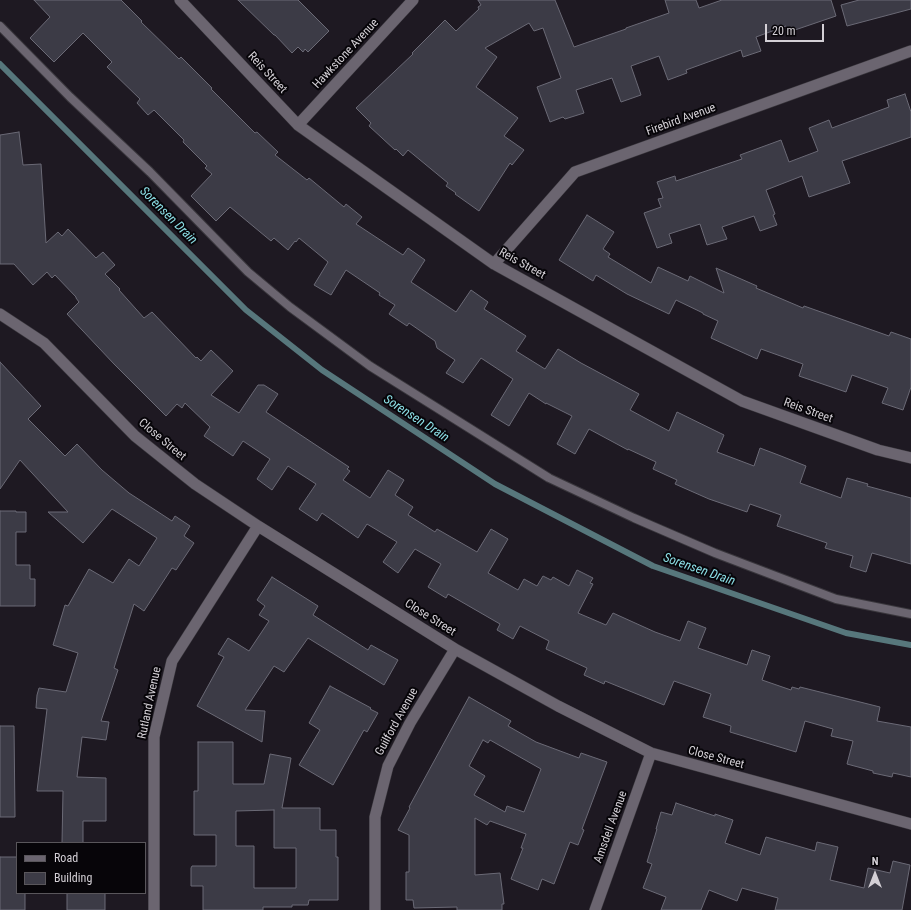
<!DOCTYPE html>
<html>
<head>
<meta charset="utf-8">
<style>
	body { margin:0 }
	#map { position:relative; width:911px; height:910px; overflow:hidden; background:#1e1922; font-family:"Roboto Condensed",sans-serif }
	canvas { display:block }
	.legend { position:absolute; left:16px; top:842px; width:130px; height:52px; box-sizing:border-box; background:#070509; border:1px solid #59565b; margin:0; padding:5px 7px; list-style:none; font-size:12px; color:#d4d0d6 }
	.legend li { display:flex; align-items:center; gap:8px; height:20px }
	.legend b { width:20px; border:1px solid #59565b }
	.north { position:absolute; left:855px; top:854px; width:40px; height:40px; -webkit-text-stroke:3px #070509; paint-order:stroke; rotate:0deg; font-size:11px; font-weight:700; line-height:16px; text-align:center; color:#d4d0d6 }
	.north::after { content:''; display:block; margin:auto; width:14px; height:18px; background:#d4d0d6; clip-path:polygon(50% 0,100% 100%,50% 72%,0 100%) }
	.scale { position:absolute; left:765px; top:24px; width:59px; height:18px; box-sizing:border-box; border:2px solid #d4d0d6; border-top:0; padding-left:5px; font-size:12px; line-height:14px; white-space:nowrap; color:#d4d0d6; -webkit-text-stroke:3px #070509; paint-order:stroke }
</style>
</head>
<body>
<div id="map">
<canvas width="911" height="910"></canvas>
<ul class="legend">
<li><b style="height:5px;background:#6b6570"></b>Road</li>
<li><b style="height:11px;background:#3c3b46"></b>Building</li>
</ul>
<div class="north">N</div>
<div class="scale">20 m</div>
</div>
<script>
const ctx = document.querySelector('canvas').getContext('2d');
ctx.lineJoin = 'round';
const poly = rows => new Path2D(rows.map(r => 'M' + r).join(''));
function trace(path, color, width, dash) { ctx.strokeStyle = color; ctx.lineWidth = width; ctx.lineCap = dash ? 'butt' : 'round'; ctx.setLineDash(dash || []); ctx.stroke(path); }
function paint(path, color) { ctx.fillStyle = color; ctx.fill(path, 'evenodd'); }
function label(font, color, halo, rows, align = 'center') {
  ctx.font = font + ' "Roboto Condensed",sans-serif'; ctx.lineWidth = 4; ctx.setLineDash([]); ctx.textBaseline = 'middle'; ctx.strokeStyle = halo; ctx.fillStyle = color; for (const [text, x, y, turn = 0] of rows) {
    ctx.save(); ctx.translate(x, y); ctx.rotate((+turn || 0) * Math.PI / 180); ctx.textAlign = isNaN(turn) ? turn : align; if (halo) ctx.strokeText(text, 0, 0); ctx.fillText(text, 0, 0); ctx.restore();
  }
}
const stream = poly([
	[0,64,246,310,322,370,495,484,653,566,846,633,911,645]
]);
const building = poly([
	[34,0,121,0,142,21,141,22,179,59,181,57,212,88,211,89,255,133,257,132,278,152,275,155,307,180,309,178,344,207,346,204,362,217,356,224,403,255,408,248,425,260,411,282,456,312,471,290,488,302,484,309,526,336,516,351,545,369,558,349,581,363,639,394,630,410,669,431,677,412,724,435,717,452,754,466,760,448,781,456,806,466,800,483,841,498,847,478,868,484,867,486,911,498,911,564,872,553,866,572,850,567,853,556,825,548,827,543,777,526,781,515,750,504,747,512,709,499,675,484,677,480,653,469,656,462,628,449,628,450,589,429,575,454,557,444,572,416,546,403,546,404,529,393,509,426,491,415,513,379,481,358,463,383,446,373,455,360,437,348,435,341,409,323,407,326,389,314,395,305,379,295,380,293,346,270,331,295,314,285,328,262,299,238,296,242,295,241,288,250,274,238,271,241,230,207,216,221,191,196,212,174,205,168,207,166,183,142,184,140,154,110,148,115,137,103,140,99,107,67,112,62,83,33,54,62,30,38,50,17,34,0],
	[238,0,298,0,329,31,308,52,305,49,303,52,298,47,292,53,275,35,274,35,238,0],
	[478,0,555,0,574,47,626,29,626,28,669,13,665,0,696,0,699,8,722,0,831,0,836,16,789,32,786,26,756,37,761,51,743,57,741,50,686,70,687,73,668,80,659,56,631,66,641,95,621,102,612,78,576,90,584,113,565,119,563,117,550,122,537,87,561,78,543,28,534,31,529,23,485,48,497,57,476,87,518,118,504,136,524,150,512,165,510,163,479,211,455,194,456,193,446,186,448,183,408,150,403,156,396,149,395,150,369,126,371,123,356,108,413,54,412,53,445,20,456,31,479,9,478,7,481,5,478,0],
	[859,0,911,0,911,9,847,26,841,5,859,0],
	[905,94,911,112,911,137,842,161,850,183,809,197,802,176,766,190,775,214,773,215,777,225,760,231,754,216,722,227,727,239,707,245,700,224,669,234,672,243,657,248,644,213,661,207,658,199,663,198,657,182,675,176,676,181,742,159,740,155,781,140,789,162,818,151,809,128,829,120,832,128,889,107,887,100,905,94],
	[19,132,23,165,41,164,46,243,58,232,62,236,68,229,96,258,103,252,115,265,105,274,120,289,119,290,144,318,152,312,196,358,197,357,201,361,211,350,233,371,211,395,239,413,258,385,264,385,278,394,266,412,349,467,347,469,350,471,343,480,370,498,388,470,404,480,395,495,413,507,408,515,435,532,437,529,477,552,491,529,508,539,488,573,518,590,524,579,537,586,543,576,551,580,553,577,569,586,577,570,593,578,590,583,593,584,578,613,606,625,613,613,655,632,680,641,688,621,706,628,698,648,747,665,752,650,770,656,762,680,791,690,792,687,799,689,800,687,880,707,877,721,911,727,911,777,893,773,892,777,873,773,873,771,847,764,853,741,831,736,833,729,805,721,796,752,730,732,731,726,703,717,711,694,674,681,664,705,605,681,604,684,584,675,587,668,546,649,549,641,520,626,513,639,497,630,500,624,448,594,446,598,428,587,441,564,415,549,398,573,383,562,397,542,367,524,358,538,322,513,317,521,299,509,316,484,288,466,272,490,257,479,270,459,243,441,233,456,204,436,210,427,185,403,182,408,177,404,166,416,114,364,67,314,79,302,76,298,76,297,55,275,52,278,47,272,33,285,14,264,0,264,0,135,19,132],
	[587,215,614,232,603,249,610,254,608,257,651,283,658,267,688,281,690,276,724,293,716,268,757,286,756,288,803,308,804,306,889,336,891,332,911,339,911,387,903,410,882,403,888,388,852,375,846,392,799,376,803,364,761,349,757,359,711,338,718,321,703,314,703,313,676,300,669,314,627,294,596,275,593,281,559,260,587,215],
	[0,362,41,406,28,419,65,456,77,444,102,470,129,493,172,521,175,516,190,526,184,536,194,543,176,570,172,568,144,611,134,604,114,668,118,670,101,721,109,722,106,740,82,737,77,777,106,778,106,821,83,821,83,843,62,843,63,791,37,791,47,709,36,708,37,695,39,688,66,692,78,653,53,645,65,605,68,606,89,569,113,583,129,559,139,566,157,538,112,509,83,543,48,512,68,512,20,460,0,489,0,362],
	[0,511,16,511,16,512,26,512,26,532,16,532,16,565,30,565,30,579,35,579,35,606,0,606,0,511],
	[272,577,318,606,313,615,368,650,371,645,398,660,384,685,308,638,284,672,274,666,245,710,265,711,262,742,197,706,224,657,218,654,228,638,249,651,269,621,259,615,265,606,257,600,272,577],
	[330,686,371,708,370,709,378,713,367,732,364,730,333,785,299,765,320,730,309,723,330,686],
	[469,697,511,721,508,726,536,742,579,758,581,753,607,762,582,829,584,830,578,845,570,842,554,884,542,879,538,890,511,879,523,848,521,848,526,834,490,821,487,825,475,818,475,875,500,873,504,904,502,904,502,910,457,910,457,907,414,908,413,900,406,900,406,872,409,872,409,835,398,830,410,808,409,807,469,697],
	[483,740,488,743,490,740,541,769,524,812,507,806,505,812,474,795,485,776,469,766,483,740],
	[0,726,14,726,15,817,0,817,0,726],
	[198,742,233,742,233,784,264,784,270,754,291,758,282,808,320,808,320,830,336,830,336,857,338,857,338,900,309,900,308,905,292,905,292,907,263,907,263,910,203,910,203,886,191,886,191,868,192,866,216,866,216,835,194,835,194,791,198,791,198,742],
	[274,810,274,848,296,848,296,888,254,888,254,846,236,846,236,811,274,810],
	[676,803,715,816,715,814,733,820,725,843,760,855,766,837,815,851,817,842,838,847,830,880,864,888,868,868,890,873,893,861,910,865,902,910,775,910,778,898,742,888,737,901,709,890,701,910,661,910,666,897,643,888,652,864,647,862,657,829,656,829,661,812,672,815,676,803],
	[0,857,17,857,17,893,25,893,25,910,0,910,0,857],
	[67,893,105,893,105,910,67,910,67,893]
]);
const service = poly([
	[0,26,70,97,150,172,248,272,290,307,370,366,549,478,634,518,715,553,836,599,911,614]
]);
const minor = poly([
	[180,0,298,125,494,264,742,401,878,450,911,458],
	[298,125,413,0],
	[494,264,575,172,911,51],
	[0,314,44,343,135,436,195,484,258,526,455,649,558,706,651,753,911,824],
	[154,910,154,737,172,661,258,526],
	[375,910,375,817,388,766,410,723,455,649],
	[595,910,651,753]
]);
const streetNames = [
	["Hawkstone Avenue",346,54,-47],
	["Reis Street",267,73,47],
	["Firebird Avenue",681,120,-20],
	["Reis Street",522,264,29],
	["Reis Street",808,411,20],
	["Close Street",162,440,40],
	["Close Street",430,618,32],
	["Rutland Avenue",150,703,-78],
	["Guilford Avenue",397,722,-61],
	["Close Street",716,758,15],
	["Amsdell Avenue",611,827,-70]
];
const waterNames = [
	["Sorensen Drain",168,216,45],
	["Sorensen Drain",416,419,33],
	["Sorensen Drain",699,570,19]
];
trace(stream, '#57777c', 6);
paint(building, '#3c3b46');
trace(building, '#6b6a76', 1);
trace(service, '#39363c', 10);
trace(minor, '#39363c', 12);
trace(service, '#6b6570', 8);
trace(minor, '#6b6570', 11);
label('12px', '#d4d0d6', '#070509', streetNames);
label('italic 13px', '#8cdfe6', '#070509', waterNames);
</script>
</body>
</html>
